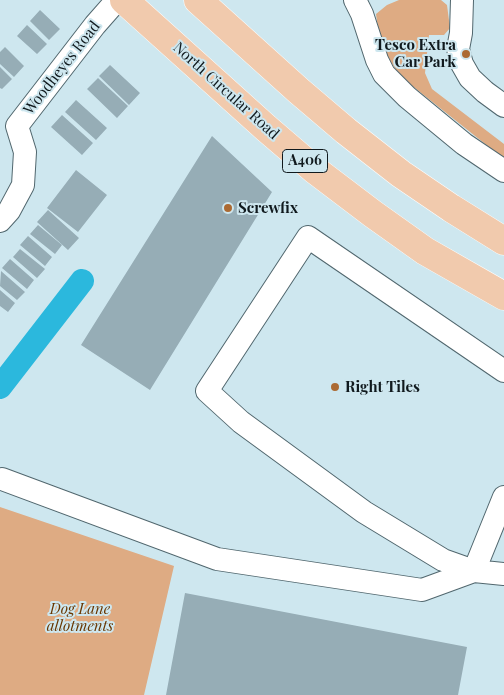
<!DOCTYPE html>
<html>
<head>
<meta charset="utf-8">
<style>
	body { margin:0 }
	canvas { display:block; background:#cee7ef }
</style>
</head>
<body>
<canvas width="504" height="695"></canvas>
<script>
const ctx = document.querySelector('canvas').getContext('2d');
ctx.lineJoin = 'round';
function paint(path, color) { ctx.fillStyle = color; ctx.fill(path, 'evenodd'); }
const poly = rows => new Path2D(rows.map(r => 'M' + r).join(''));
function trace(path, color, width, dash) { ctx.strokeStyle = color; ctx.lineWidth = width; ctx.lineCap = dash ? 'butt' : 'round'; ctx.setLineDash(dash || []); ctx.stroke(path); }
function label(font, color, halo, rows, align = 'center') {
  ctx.font = font + ' "Playfair Display",serif'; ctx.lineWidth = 4; ctx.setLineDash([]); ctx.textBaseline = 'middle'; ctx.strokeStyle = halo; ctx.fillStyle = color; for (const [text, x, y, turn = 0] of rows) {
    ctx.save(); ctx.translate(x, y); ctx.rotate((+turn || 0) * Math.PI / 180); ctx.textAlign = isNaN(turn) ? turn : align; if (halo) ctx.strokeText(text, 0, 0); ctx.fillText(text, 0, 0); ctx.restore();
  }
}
const green = poly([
	[399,0,441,0,447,5,450,28,444,35,429,35,425,73,432,89,504,144,504,159,401,77,388,58,379,36,376,14,387,5],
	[0,507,174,566,144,695,0,695]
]);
const canal = poly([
	[0,387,82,281]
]);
const building = poly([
	[40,10,60,29,49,40,30,21],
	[27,25,47,44,37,54,17,36],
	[5,47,24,66,14,77,0,64,0,52],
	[110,65,140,93,129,105,99,76],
	[0,67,12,79,2,89,0,88],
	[98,78,128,106,117,118,87,89],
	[76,100,107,128,96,140,65,112],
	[62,115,93,143,82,155,51,127],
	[212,136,272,192,150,390,81,345],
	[76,170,107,195,78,232,47,208],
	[48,210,79,238,68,250,37,222],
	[38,225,62,245,55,254,30,234],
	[28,236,52,257,45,266,20,245],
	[20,249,45,269,37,278,13,257],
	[10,259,34,280,27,289,2,268],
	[1,271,25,292,17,300,0,286],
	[0,290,15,303,8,312,0,306],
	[185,593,467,647,458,695,166,695]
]);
const minor = poly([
	[355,0,362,14,377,60,384,74,407,97,464,144,504,171],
	[462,0,461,33,458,49,462,64,470,78,485,92,504,106],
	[0,221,9,211,23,185,25,152,17,126,95,25,117,0],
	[504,371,308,237,207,391,241,422,364,512,443,560,474,571,504,497],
	[2,479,217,559,422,590,474,571,504,574]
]);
const highway = poly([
	[124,0,266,128,315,170,373,214,425,251,504,296],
	[198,0,299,91,346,131,401,174,451,208,504,241]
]);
const markers = [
	[466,54,5,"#ab6a33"],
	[228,208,5,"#ab6a33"],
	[335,387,5,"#ab6a33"]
];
const shields = [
	[305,161,45]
];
const shieldNames = [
	["A406",305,161]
];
const poiNames = [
	["Tesco Extra",456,45,"right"],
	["Car Park",456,62,"right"],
	["Screwfix",238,208],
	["Right Tiles",345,387]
];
const streetNames = [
	["Woodheyes Road",62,68,-52],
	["North Circular Road",226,91,42]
];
const parkNames = [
	["Dog Lane",80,609],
	["allotments",80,626]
];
paint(green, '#deab83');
trace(canal, '#2bb8dd', 24);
paint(building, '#96adb6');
trace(minor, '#51676e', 24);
trace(highway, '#fff', 29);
trace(minor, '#fff', 22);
trace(highway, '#f1caad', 28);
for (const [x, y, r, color] of markers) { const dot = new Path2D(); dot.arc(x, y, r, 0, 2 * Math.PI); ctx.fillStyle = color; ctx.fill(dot); trace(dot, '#cee7ef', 2); }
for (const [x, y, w] of shields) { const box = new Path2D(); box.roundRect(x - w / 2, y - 11.5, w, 23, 4); ctx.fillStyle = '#cee7ef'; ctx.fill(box); trace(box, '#10191d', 1); }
label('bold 14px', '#10191d', null, shieldNames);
label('bold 15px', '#10191d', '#cee7ef', poiNames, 'left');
label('15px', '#10191d', '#cee7ef', streetNames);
label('italic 15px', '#683600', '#cee7ef', parkNames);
</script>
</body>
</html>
